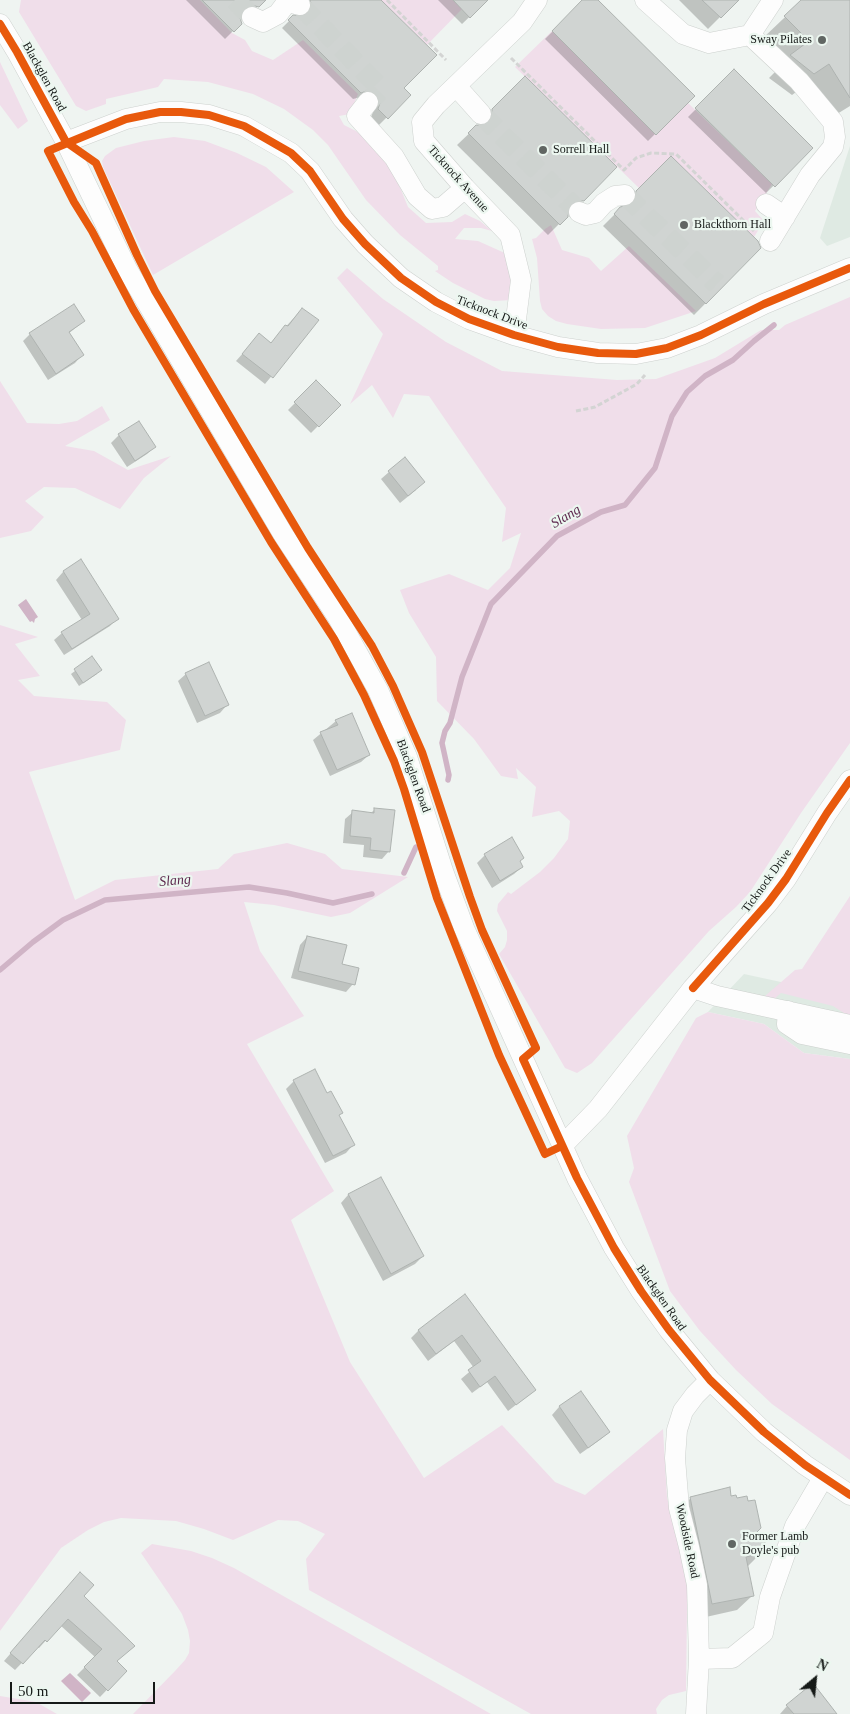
<!DOCTYPE html>
<html>
<head>
<meta charset="utf-8">
<style>
	body { margin:0 }
	#map { position:relative; width:850px; height:1714px; overflow:hidden; background:#eff4f1; font-family:Georgia,serif }
	canvas { display:block }
	.north { position:absolute; left:790px; top:1654px; width:50px; height:50px; -webkit-text-stroke:4px #ecf7f0; paint-order:stroke; rotate:28deg; font-size:14px; font-weight:700; line-height:20px; text-align:center; color:#151917 }
	.north::after { content:''; display:block; margin:auto; width:18px; height:22px; background:#151917; clip-path:polygon(50% 0,100% 100%,50% 72%,0 100%) }
	.scale { position:absolute; left:10px; top:1682px; width:145px; height:22px; box-sizing:border-box; border:2px solid #151917; border-top:0; padding-left:6px; font-size:15px; line-height:18px; white-space:nowrap; color:#151917; -webkit-text-stroke:4px #ecf7f0; paint-order:stroke }
</style>
</head>
<body>
<div id="map">
<canvas width="850" height="1714"></canvas>
<div class="north">N</div>
<div class="scale">50 m</div>
</div>
<script>
const ctx = document.querySelector('canvas').getContext('2d');
ctx.lineJoin = 'round';
function paint(path, color) { ctx.fillStyle = color; ctx.fill(path, 'evenodd'); }
const poly = rows => new Path2D(rows.map(r => 'M' + r).join(''));
function trace(path, color, width, dash) { ctx.strokeStyle = color; ctx.lineWidth = width; ctx.lineCap = dash ? 'butt' : 'round'; ctx.setLineDash(dash || []); ctx.stroke(path); }
function label(font, color, halo, rows, align = 'center') {
  ctx.font = font + ' Georgia,serif'; ctx.lineWidth = 4.5; ctx.setLineDash([]); ctx.textBaseline = 'middle'; ctx.strokeStyle = halo; ctx.fillStyle = color; for (const [text, x, y, turn = 0] of rows) {
    ctx.save(); ctx.translate(x, y); ctx.rotate((+turn || 0) * Math.PI / 180); ctx.textAlign = isNaN(turn) ? turn : align; if (halo) ctx.strokeText(text, 0, 0); ctx.fillText(text, 0, 0); ctx.restore();
  }
}
const built = poly([
	[850,146,850,237,827,246,820,238],
	[744,974,850,997,850,1059,804,1053,764,1024,708,1012]
]);
const green = poly([
	[21,0,200,0,232,33,245,40,252,51,273,60,303,40,358,94,350,114,339,116,344,125,356,131,373,145,385,160,395,175,408,207,426,223,452,222,465,214,480,221,492,231,481,228,464,228,455,239,478,241,507,254,510,259,512,300,494,301,485,299,453,283,435,271,438,270,438,266,400,235,366,200,328,145,313,130,284,109,253,94,208,82,164,79,158,87,106,99,106,104,86,111,76,106,19,12],
	[381,0,453,0,462,9,427,45],
	[552,31,656,135,688,103,772,184,755,211,764,221,754,237,671,156,639,188,515,67],
	[0,62,28,121,18,129,0,105],
	[174,137,205,141,237,153,266,167,294,192,153,275,103,167,102,161,105,156,116,148,144,141],
	[551,225,562,250,589,258,601,271,629,246,696,311,645,328,601,329,567,324,556,321,548,316,542,309,540,301,537,258,532,239,536,238,545,229],
	[347,268,383,299,446,342,502,371,617,380,656,379,715,358,761,330,779,330,785,325,850,297,850,743,801,813,750,892,736,907,709,931,592,1063,577,1073,565,1068,499,954,505,947,507,940,507,931,497,911,498,904,508,892,511,894,540,872,554,858,568,839,570,821,559,811,532,817,536,787,516,768,518,779,501,776,474,739,437,701,436,657,409,613,400,590,449,574,488,590,510,568,521,533,502,542,506,508,429,396,404,394,393,418,372,385,350,404,383,334,337,278],
	[0,381,27,423,59,424,77,421,102,406,110,420,65,446,94,451,128,470,171,456,144,478,120,509,75,488,44,487,25,501,44,517,31,531,0,538],
	[0,625,38,637,15,644,40,676,18,680,34,696,107,702,126,720,120,750,29,772,75,900,115,880,218,869,234,854,287,843,325,854,342,869,408,877,350,913,331,917,274,905,244,902,260,951,304,1016,247,1044,334,1191,291,1220,350,1362,424,1478,502,1425,555,1482,585,1495,663,1429,667,1498,688,1566,692,1597,687,1607,686,1691,669,1695,662,1700,656,1709,657,1714,531,1714,309,1590,306,1559,325,1534,298,1521,278,1520,233,1540,204,1529,176,1521,121,1518,104,1522,88,1530,61,1548,0,1631],
	[850,896,850,1017,833,1006,781,993,773,1000,765,996,795,970,802,969],
	[708,1012,764,1024,804,1053,850,1059,850,1460,772,1404,736,1370,700,1331,670,1291,629,1182,634,1168,627,1136,696,1018],
	[152,1544,191,1551,212,1558,234,1568,491,1714,133,1714,175,1671,185,1660,189,1653,190,1641,188,1630,182,1614,169,1594,141,1553],
	[0,1696,36,1702,57,1714,0,1714]
]);
const water = poly([
	[26,599,38,617,35,619,34,623,32,621,30,622,18,605],
	[70,1673,91,1693,82,1702,61,1681]
]);
const shadow = poly([
	[186,0,264,0,250,14,243,12,240,13,241,23,225,39],
	[310,0,379,0,402,88,409,95,379,125,371,117,373,112,361,97,353,99,282,28,293,17,304,18,305,16,302,7],
	[438,0,487,0,462,24],
	[584,0,596,0,693,96,648,141,545,39],
	[679,0,737,0,708,29],
	[803,0,850,0,850,106,829,119,807,84,792,95,769,78,786,61,763,38],
	[734,71,812,148,766,193,688,117],
	[525,78,615,167,571,212,567,212,567,216,548,235,457,145,477,126,481,127,481,122],
	[671,157,760,248,694,315,603,226,620,209,625,207,625,204],
	[302,309,317,321,265,384,236,361,259,335,270,344],
	[84,321,68,334,82,355,75,363,48,380,23,341,30,334],
	[316,382,339,405,311,433,288,410],
	[138,422,154,447,147,454,127,467,111,443,119,435],
	[389,472,416,490,400,503,381,479],
	[81,561,117,618,110,626,64,655,54,640,62,633,82,620,56,580,63,572],
	[92,658,97,674,79,686,71,674],
	[186,674,227,705,220,713,197,723,178,681],
	[336,721,369,755,361,762,330,776,313,740],
	[375,809,389,851,382,859,363,857,364,845,343,843,345,819,353,812,370,814],
	[511,839,522,867,514,874,492,888,477,863,485,855],
	[307,937,341,965,353,984,346,992,291,978,300,945],
	[294,1081,353,1145,346,1153,325,1163,286,1089],
	[380,1178,423,1256,415,1264,383,1281,341,1203,348,1195],
	[465,1296,535,1390,508,1411,487,1382,472,1393,461,1379,474,1368,454,1341,428,1361,411,1338,418,1331],
	[580,1392,609,1432,601,1439,580,1454,552,1415,559,1407],
	[731,1497,756,1532,761,1553,747,1567,753,1595,737,1610,697,1619,675,1513,691,1498],
	[73,1581,83,1596,133,1646,116,1662,125,1671,100,1697,77,1675,95,1657,60,1625,39,1648,37,1647,15,1670,4,1661],
	[787,1706,836,1714,780,1714]
]);
const stream = poly([
	[448,780,449,775,442,743,445,731,450,723,462,677,491,604,557,536,601,512,625,505,655,468,672,416,687,392,705,376,733,360,754,341,774,325],
	[404,873,416,847],
	[0,970,33,942,63,920,105,900,249,887,287,893,333,903,372,894]
]);
const building = poly([
	[202,0,266,0,259,7,251,5,245,8,241,13,240,18,242,24,234,32,202,0],
	[310,0,381,0,437,55,404,88,411,95,388,119,378,109,380,103,379,98,376,93,369,90,361,93,288,20,293,15,303,16,308,13,312,7,310,0],
	[453,0,488,0,470,18,453,0],
	[582,0,598,0,695,96,656,135,552,31,582,0],
	[702,0,739,0,721,18,702,0],
	[801,0,850,0,850,98,829,64,814,74,790,55,809,41,784,16,801,0],
	[734,69,813,148,775,187,695,108,734,69],
	[525,76,617,167,584,201,577,200,572,203,568,208,568,217,560,225,468,133,476,125,483,126,489,122,492,117,492,109,525,76],
	[671,156,758,241,761,248,706,304,614,214,620,207,632,204,636,199,636,191,671,156],
	[74,304,85,321,69,332,84,355,56,374,29,333,74,304],
	[302,308,319,320,273,378,242,354,259,333,271,343,285,325,288,326,302,308],
	[316,380,341,405,319,427,294,402,316,380],
	[139,421,156,447,135,461,118,434,139,421],
	[405,457,425,482,408,496,388,471,405,457],
	[81,559,119,619,72,649,61,632,90,614,63,571,81,559],
	[92,656,102,670,83,683,74,669,92,656],
	[209,662,229,705,205,716,185,673,209,662],
	[352,713,370,755,337,770,320,732,338,725,335,720,352,713],
	[374,808,395,810,390,852,370,850,371,838,350,836,352,810,374,813,374,808],
	[512,837,524,858,520,861,523,867,500,881,484,854,512,837],
	[307,936,347,945,342,964,359,968,355,985,298,971,307,936],
	[315,1069,327,1093,331,1091,343,1113,339,1115,355,1145,333,1156,293,1080,315,1069],
	[381,1177,424,1256,391,1274,348,1194,381,1177],
	[465,1294,536,1390,516,1405,495,1376,480,1387,468,1370,481,1361,462,1335,436,1354,418,1330,465,1294],
	[581,1391,610,1432,588,1448,559,1406,581,1391],
	[730,1487,731,1496,736,1495,737,1498,747,1496,748,1501,755,1500,761,1528,757,1532,767,1540,761,1547,762,1553,746,1557,754,1596,712,1604,690,1497,730,1487],
	[80,1572,94,1585,84,1596,135,1646,117,1661,127,1671,108,1691,84,1667,102,1649,68,1619,47,1642,45,1640,23,1664,10,1653,80,1572],
	[813,1683,837,1714,794,1714,786,1705,813,1683]
]);
const minorTunnel = poly([
	[235,0,252,17],
	[300,5,381,89,368,102],
	[481,114,579,212],
	[625,195,717,284]
]);
const path = poly([
	[387,0,446,60],
	[511,58,624,170,636,158,651,153,676,154,754,231],
	[576,411,595,407,637,384,645,375]
]);
const minor = poly([
	[645,0,683,34,709,43,750,35,773,0],
	[252,17,263,22,278,14,287,2,300,5],
	[0,24,17,52,66,142,127,269,146,301,283,534,337,616,378,690,407,757,443,871,464,928,577,1178,614,1248,641,1291,669,1330,710,1380,764,1432,805,1465,850,1495],
	[750,35,799,81,833,122,835,137,833,147,810,175,770,241],
	[456,86,481,114],
	[368,102,357,116,394,157,417,196,432,209,443,207,465,188],
	[66,142,126,119,160,112,181,112,209,115,244,126,291,153,310,171,343,219,365,244,401,278,436,302,469,319,514,335,558,347,598,353,636,354,667,348,701,335,764,304,850,268],
	[766,204,785,217],
	[579,212,586,215,595,213,604,203,615,196,625,195],
	[514,335,521,280,510,235,465,188,424,141,422,122,436,105,522,22,537,0],
	[693,988,717,996,850,1025],
	[788,1011,787,1024,802,1034,850,1044],
	[562,1146,598,1109,693,988,768,903,786,879,827,813,850,780],
	[699,1659,732,1658,763,1633,770,1597,795,1526,823,1478],
	[696,1714,699,1659,697,1585,689,1547,679,1508,675,1458,677,1430,683,1411,695,1395,710,1380]
]);
const cycleway = poly([
	[0,24,17,52,66,142,96,163,137,255,155,291,308,548,372,646,393,686,422,752,470,897,482,930,536,1048,523,1059,577,1178,614,1248,641,1291,669,1330,710,1380,764,1432,805,1465,850,1495],
	[693,988,768,903,786,879,827,813,850,780],
	[562,1146,545,1154,499,1055,437,898,404,789,394,761,364,695,334,639,271,542,133,309,92,231,74,202,48,151,126,119,160,112,181,112,209,115,244,126,291,153,310,171,343,219,365,244,401,278,436,302,469,319,514,335,558,347,598,353,636,354,667,348,701,335,764,304,850,268]
]);
const markers = [
	[822,40,5,"#616663"],
	[543,150,5,"#616663"],
	[684,225,5,"#616663"],
	[732,1544,5,"#616663"]
];
const poiNames = [
	["Sway Pilates",812,40,"right"],
	["Sorrell Hall",553,150],
	["Blackthorn Hall",694,225],
	["Former Lamb",742,1537],
	["Doyle's pub",742,1551]
];
const streetNames = [
	["Blackglen Road",44,77,61],
	["Ticknock Avenue",458,179,48],
	["Ticknock Drive",492,313,21],
	["Blackglen Road",413,776,70],
	["Ticknock Drive",767,881,-54],
	["Blackglen Road",661,1298,55],
	["Woodside Road",687,1541,78]
];
const waterNames = [
	["Slang",566,517,-31],
	["Slang",175,881,-5]
];
paint(built, '#dfeae3');
paint(green, '#f0deea');
paint(water, '#d0b4c6');
paint(shadow, '#0003');
trace(stream, '#d0b4c6', 5.5);
paint(building, '#d0d4d2');
trace(building, '#aeb3b0', 1);
trace(minorTunnel, '#ced3d0', 20, [20, 10]);
trace(minor, '#cdd1ce', 21);
trace(path, '#d3d4d3', 3, [5, 2.5]);
trace(minor, '#fdfdfd', 20);
trace(cycleway, '#e8590c', 8);
for (const [x, y, r, color] of markers) { const dot = new Path2D(); dot.arc(x, y, r, 0, 2 * Math.PI); ctx.fillStyle = color; ctx.fill(dot); trace(dot, '#ecf7f0', 2); }
label('12px', '#151917', '#ecf7f0', poiNames, 'left');
label('12px', '#151917', '#ecf7f0', streetNames);
label('italic 14px', '#5d284e', '#ecf7f0', waterNames);
</script>
</body>
</html>
